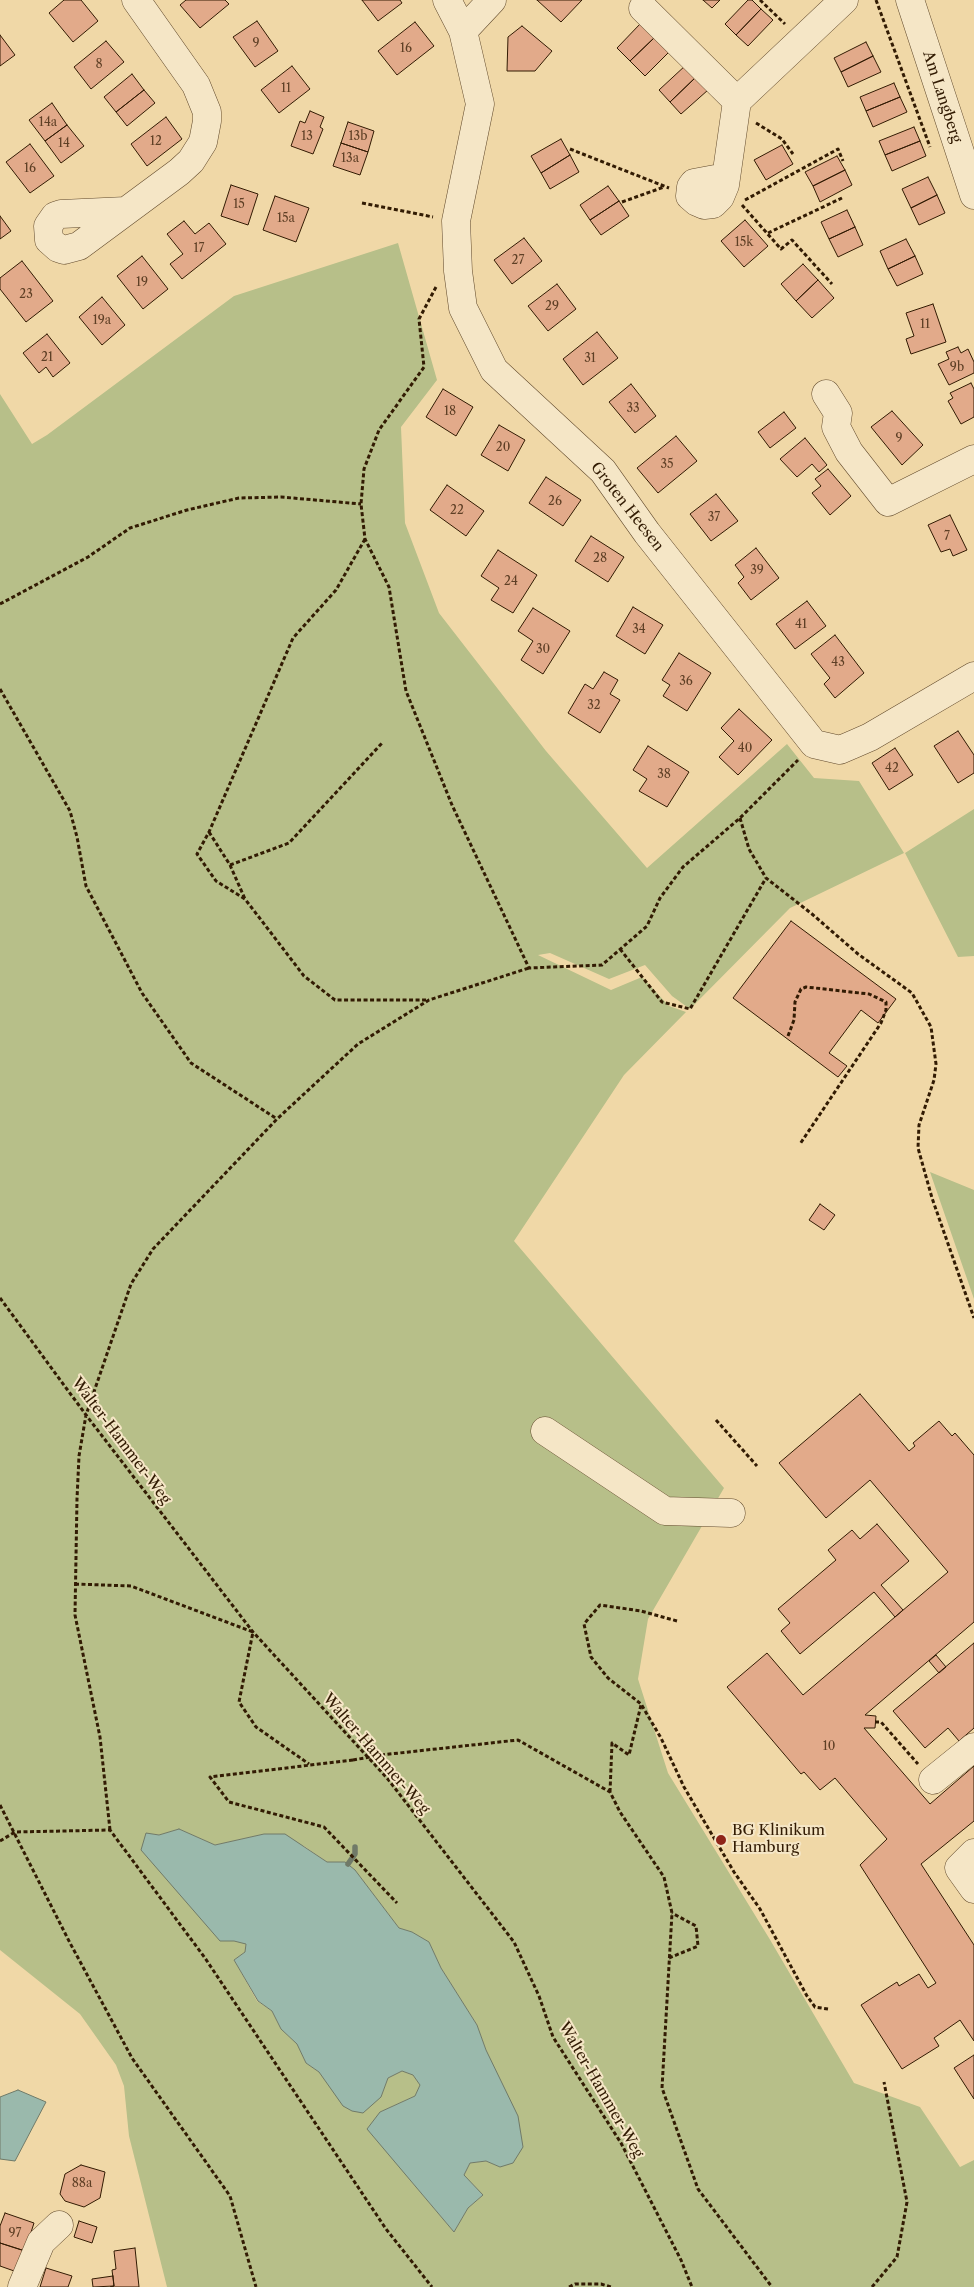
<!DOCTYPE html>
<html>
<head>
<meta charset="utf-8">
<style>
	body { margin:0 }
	canvas { display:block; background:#f0d8a7 }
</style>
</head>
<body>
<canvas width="974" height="2287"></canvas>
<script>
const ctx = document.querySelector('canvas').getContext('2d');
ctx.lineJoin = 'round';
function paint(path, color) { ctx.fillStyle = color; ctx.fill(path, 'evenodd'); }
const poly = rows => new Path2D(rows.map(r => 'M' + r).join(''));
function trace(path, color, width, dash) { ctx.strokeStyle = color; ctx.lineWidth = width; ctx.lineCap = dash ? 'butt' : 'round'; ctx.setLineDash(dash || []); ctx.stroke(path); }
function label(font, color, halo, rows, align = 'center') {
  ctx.font = font + ' "Libre Caslon Text",serif'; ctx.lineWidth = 4; ctx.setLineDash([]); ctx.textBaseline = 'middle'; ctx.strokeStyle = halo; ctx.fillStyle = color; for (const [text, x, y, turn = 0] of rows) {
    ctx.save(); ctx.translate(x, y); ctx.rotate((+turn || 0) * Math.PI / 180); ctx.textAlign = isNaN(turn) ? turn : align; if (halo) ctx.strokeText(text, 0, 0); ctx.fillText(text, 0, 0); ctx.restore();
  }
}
const green = poly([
	[398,243,437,380,401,427,405,523,439,613,546,751,647,868,787,744,814,778,859,781,904,853,790,908,690,1009,672,996,645,965,609,979,550,953,538,955,611,990,642,977,669,1006,686,1012,624,1075,514,1241,724,1488,648,1619,638,1679,668,1773,769,1938,854,2083,920,2107,960,2167,974,2160,974,2287,167,2287,129,2136,124,2086,116,2065,80,2014,0,1950,0,394,32,444,47,435,234,296],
	[179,1829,215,1845,264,1834,304,1846,327,1862,345,1862,355,1870,399,1928,412,1932,429,1942,441,1968,477,2025,486,2050,500,2167,486,2161,470,2163,464,2175,483,2195,468,2208,454,2232,411,2181,380,2112,415,2096,420,2085,413,2075,402,2071,388,2078,381,2097,331,2087,319,2072,306,2063,297,2044,281,2029,272,2011,257,2001,234,1960,245,1952,246,1943,234,1941,146,1834,159,1835],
	[974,809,974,956,958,957,905,853],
	[930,1172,974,1190,974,1299]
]);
const water = poly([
	[179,1829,215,1845,264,1834,285,1834,327,1862,345,1862,355,1870,399,1928,412,1932,429,1942,441,1968,477,2025,486,2050,518,2116,523,2147,513,2163,500,2167,486,2161,470,2163,464,2175,483,2195,468,2208,454,2232,367,2129,380,2112,415,2096,420,2085,413,2075,402,2071,388,2078,381,2097,363,2113,352,2111,343,2106,319,2072,306,2063,297,2044,281,2029,272,2011,258,2001,234,1960,245,1952,246,1944,234,1941,220,1941,141,1850,146,1833,159,1835,179,1829],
	[18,2090,46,2102,15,2161,0,2159,0,2097,18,2090]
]);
const stream = poly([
	[348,1864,355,1854,355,1847]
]);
const building = poly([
	[64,0,81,0,98,21,73,42,49,13,64,0],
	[186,0,225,0,229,4,200,28,180,5,186,0],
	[362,0,400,0,402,3,378,21,362,0],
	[537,0,582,0,561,22,537,0],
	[703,0,720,0,712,8,703,0],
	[748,0,752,0,761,9,736,35,725,24,748,0],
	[761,9,773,20,748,46,736,35,761,9],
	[257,21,278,51,255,67,233,37,257,21],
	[415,22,434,46,397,75,378,51,415,22],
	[641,23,655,37,630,61,617,48,641,23],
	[522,26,552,51,535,71,507,71,508,37,522,26],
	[0,35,15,55,0,66,0,35],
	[655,37,669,52,645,76,630,61,655,37],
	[106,41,124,62,91,89,74,67,106,41],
	[866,42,873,56,841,72,834,58,866,42],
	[873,56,881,72,848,87,841,72,873,56],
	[686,65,696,77,670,102,659,90,686,65],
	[292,66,310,89,279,113,261,90,292,66],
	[132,74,144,90,116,112,104,97,132,74],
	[696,77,708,90,681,114,670,102,696,77],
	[894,83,900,97,866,111,860,97,894,83],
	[144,90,155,103,127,126,116,112,144,90],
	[900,97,907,112,873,127,866,111,900,97],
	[52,103,67,125,45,141,29,120,52,103],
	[310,111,324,117,320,127,323,129,313,154,291,146,300,121,305,123,310,111],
	[166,117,182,139,147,166,131,144,166,117],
	[348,122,374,131,368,152,341,143,348,122],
	[67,125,84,146,61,163,45,141,67,125],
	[914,127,920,141,885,155,879,141,914,127],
	[561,139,570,155,541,173,531,156,561,139],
	[920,141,926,156,892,171,885,155,920,141],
	[341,143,368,152,360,175,333,166,341,143],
	[30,144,54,176,30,193,6,162,30,144],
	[782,145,793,164,766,180,754,160,782,145],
	[570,155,579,172,550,189,541,173,570,155],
	[837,156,845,170,813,186,805,172,837,156],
	[845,170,852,185,820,202,813,186,845,170],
	[928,177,937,195,911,208,902,189,928,177],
	[231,185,258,194,248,225,221,216,231,185],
	[608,186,619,201,590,220,580,205,608,186],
	[937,195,945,213,919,225,911,208,937,195],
	[275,196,309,208,296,242,263,230,275,196],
	[619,201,629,216,601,235,590,220,619,201],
	[847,210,855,227,829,239,821,222,847,210],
	[0,216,11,231,0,239,0,216],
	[745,220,768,246,744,267,721,241,745,220],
	[184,221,195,234,209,223,226,244,182,279,170,264,183,254,167,234,184,221],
	[855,227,863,245,838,257,829,239,855,227],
	[524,238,542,261,512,284,494,260,524,238],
	[906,239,915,256,888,269,880,251,906,239],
	[142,256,168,289,143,309,117,276,142,256],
	[915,256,923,274,897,286,888,269,915,256],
	[22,261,53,301,26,322,0,289,0,278,22,261],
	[803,264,818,280,796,301,781,284,803,264],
	[818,280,834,298,812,318,796,301,818,280],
	[557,284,576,309,548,331,528,306,557,284],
	[102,297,125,325,102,345,79,317,102,297],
	[933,304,946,342,911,354,906,339,914,336,906,313,933,304],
	[597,332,618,358,583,385,563,359,597,332],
	[47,334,70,363,53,377,46,367,39,373,23,353,47,334],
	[958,347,961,353,968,349,974,362,974,373,949,385,938,364,949,359,946,352,958,347],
	[971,383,974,389,974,417,961,424,948,401,953,398,950,393,971,383],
	[631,384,656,416,635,433,609,402,631,384],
	[443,389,473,407,456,436,426,417,443,389],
	[892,411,923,445,902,465,871,427,892,411],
	[784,412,796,428,770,448,758,432,784,412],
	[499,425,525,440,508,471,481,455,499,425],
	[676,436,697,461,658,493,637,468,676,436],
	[805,438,827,465,819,472,812,464,797,477,780,459,805,438],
	[828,469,851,496,830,515,812,493,821,486,815,479,828,469],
	[546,477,581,500,563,526,529,503,546,477],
	[447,485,484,511,466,536,430,510,447,485],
	[716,494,738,521,711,541,690,514,716,494],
	[950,515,967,550,953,556,950,549,941,552,928,525,950,515],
	[591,536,624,557,608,582,575,561,591,536],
	[756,548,779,578,751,600,738,583,744,577,735,565,756,548],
	[498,550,537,575,513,613,491,600,499,588,481,576,498,550],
	[807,601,826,626,795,649,776,624,807,601],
	[633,607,663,625,645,654,616,636,633,607],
	[533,608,570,631,543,674,521,660,533,641,518,631,533,608],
	[835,635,864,673,835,698,824,684,830,678,811,654,835,635],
	[679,653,711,673,687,711,663,696,670,685,662,680,679,653],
	[604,672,618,680,610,694,620,700,600,733,568,713,585,684,593,689,604,672],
	[739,709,772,740,738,775,719,757,734,741,721,728,739,709],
	[958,731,974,755,974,773,958,783,934,746,958,731],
	[648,746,689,772,667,807,639,791,647,779,633,770,648,746],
	[895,748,913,775,889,790,872,763,895,748],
	[791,921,896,999,878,1023,861,1010,829,1053,847,1066,838,1077,733,998,791,921],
	[820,1204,835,1215,824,1230,809,1220,820,1204],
	[860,1394,909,1451,915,1446,913,1443,939,1421,952,1436,955,1433,974,1455,974,1622,865,1715,876,1716,875,1728,864,1728,930,1804,974,1766,974,1821,921,1864,974,1945,974,2041,960,2020,934,2038,939,2046,902,2069,861,2005,897,1982,899,1986,919,1974,928,1988,936,1983,860,1865,887,1839,835,1778,820,1790,804,1772,801,1774,727,1687,767,1653,803,1695,948,1572,870,1480,826,1518,779,1463,860,1394],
	[877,1524,909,1561,881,1585,903,1610,895,1617,874,1592,800,1654,781,1631,790,1623,778,1609,836,1560,828,1550,852,1530,860,1539,877,1524],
	[974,1643,974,1728,959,1741,948,1728,925,1748,893,1711,974,1643],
	[936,1655,946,1667,939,1673,929,1661,936,1655],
	[974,2055,974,2099,954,2068,974,2055],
	[81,2165,105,2172,100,2198,84,2207,65,2201,60,2194,65,2174,81,2165],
	[5,2213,34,2223,25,2251,0,2243,0,2226,5,2213],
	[79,2221,97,2227,92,2243,74,2237,79,2221],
	[0,2243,25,2251,17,2272,0,2266,0,2243],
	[135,2248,139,2287,110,2287,114,2286,112,2270,116,2269,114,2251,135,2248],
	[46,2268,72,2276,68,2287,40,2287,46,2268],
	[113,2276,114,2286,93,2287,92,2279,113,2276]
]);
const path = poly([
	[760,0,785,24],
	[876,0,930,147],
	[756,123,782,139,793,154],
	[570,149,669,188],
	[745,200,838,149,843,161],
	[622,202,664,187],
	[362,203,433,217],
	[742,205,781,249,792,240,832,284],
	[768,233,842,198],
	[436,287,419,319,424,367,379,430,364,469,361,504,365,539,389,587,406,691,452,805,529,968,602,965,647,926,660,898,683,867,740,818,798,760],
	[365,539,336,590,293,638,209,832,197,854,216,881,245,899,304,976,335,1000,429,1000],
	[0,604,88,557,130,528,187,510,239,498,281,497,361,504],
	[0,689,70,811,77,837,86,886,142,993,191,1063,277,1119],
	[740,818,749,849,766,878,812,914,858,954,912,993,931,1027,936,1064,934,1080,919,1125,918,1148,932,1198,974,1318],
	[209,832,230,865,245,899],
	[230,865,289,843,383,742],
	[620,949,662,1002,690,1009,766,878],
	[788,1036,794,1020,795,1002,801,989,806,987,869,994,886,1002,886,1010,881,1023,800,1144],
	[0,1298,86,1415,253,1632,387,1778,514,1942,539,1996,553,2037,621,2143,681,2260,692,2287],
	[716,1420,757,1466],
	[75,1584,131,1586,253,1632,239,1702,256,1727,309,1764],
	[677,1621,641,1611,600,1605,584,1624,591,1657,608,1678,641,1704,661,1738,684,1787,734,1872,760,1909,807,1996,815,2007,828,2009],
	[875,1722,881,1722,918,1764],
	[381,1755,518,1740,610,1792,620,1812,664,1877,672,1913,662,2088,698,2189,772,2287],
	[353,1760,210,1777,229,1802,324,1827,397,1903],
	[610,1792,612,1743,629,1755,641,1705],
	[0,1805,70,1943,132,2058,230,2196,256,2287],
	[110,1830,100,1737,75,1615,77,1499,79,1456,86,1415,131,1284,153,1249,277,1119,358,1044,429,1000,529,968],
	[0,1841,15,1832,110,1830,205,1958,386,2229,432,2287],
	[669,1958,698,1946,696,1926,672,1913],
	[569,2287,575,2284,601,2284,611,2287],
	[872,2287,897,2257,907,2202,884,2082]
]);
const minor = poly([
	[447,0,463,31,480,104,456,221,458,271,463,308,494,370,603,471,647,533,814,744,840,750,854,744,870,737,974,676],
	[910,0,974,195],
	[643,8,737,101],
	[463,31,492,0],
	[726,177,694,183,691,187,690,196,697,202,704,205,713,204,720,197,725,185,737,101,844,0],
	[126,211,61,214,55,216,48,226,49,240,58,248,64,250,79,246,179,172,191,161,203,142,207,121,207,112,196,85,136,0],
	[826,394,838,413,836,427,849,452,888,502,974,459],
	[545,1431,665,1511,731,1513],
	[933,1780,974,1747],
	[974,1853,959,1868,974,1889],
	[22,2287,41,2242,59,2225]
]);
const pathBridge = poly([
	[353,1760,381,1755]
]);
const markers = [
	[721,1840,6,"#8f2418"]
];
const numberNames = [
	["9",256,44],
	["16",406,49],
	["8",99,65],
	["11",286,89],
	["14a",48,123],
	["13",307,137],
	["13b",358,137],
	["12",156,142],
	["14",64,144],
	["13a",350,159],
	["16",30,169],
	["15",239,205],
	["15a",286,219],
	["15k",744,243],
	["17",199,249],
	["27",518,261],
	["19",142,283],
	["23",26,295],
	["29",552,307],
	["19a",102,321],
	["11",925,325],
	["21",47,358],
	["31",590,359],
	["9b",957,368],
	["33",633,409],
	["18",450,412],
	["9",899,439],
	["20",503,448],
	["35",667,465],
	["26",555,502],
	["22",457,511],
	["37",714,518],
	["7",947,537],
	["28",600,559],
	["39",757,571],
	["24",511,582],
	["41",801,625],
	["34",639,630],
	["30",543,650],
	["43",838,663],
	["36",686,682],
	["32",594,706],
	["40",745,749],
	["42",892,769],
	["38",664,775],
	["10",829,1747],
	["88a",82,2184],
	["97",15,2234]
];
const streetNames = [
	["Am Langberg",942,97,72],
	["Groten Heesen",627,507,52],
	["Walter-Hammer-Weg",121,1441,53],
	["Walter-Hammer-Weg",376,1754,49],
	["Walter-Hammer-Weg",601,2090,60]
];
const poiNames = [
	["BG Klinikum",732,1831],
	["Hamburg",732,1848]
];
paint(green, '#b7bf89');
paint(water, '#9ab9ac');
trace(water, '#707a68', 1);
trace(stream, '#707a68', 5.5);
paint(building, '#e2aa8a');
trace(building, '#321b03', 1);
trace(minor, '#624a2c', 29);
trace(path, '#321b03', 3, [4, 2.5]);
trace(minor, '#f5e6c6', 28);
trace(pathBridge, '#321b03', 3, [4, 2.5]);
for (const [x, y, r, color] of markers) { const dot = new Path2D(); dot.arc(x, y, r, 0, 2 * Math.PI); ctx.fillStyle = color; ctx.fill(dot); trace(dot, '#f5e6c6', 2); }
label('12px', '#5e3f25', null, numberNames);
label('15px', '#321b03', '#f5e6c6', streetNames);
label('15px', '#321b03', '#f5e6c6', poiNames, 'left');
</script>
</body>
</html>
